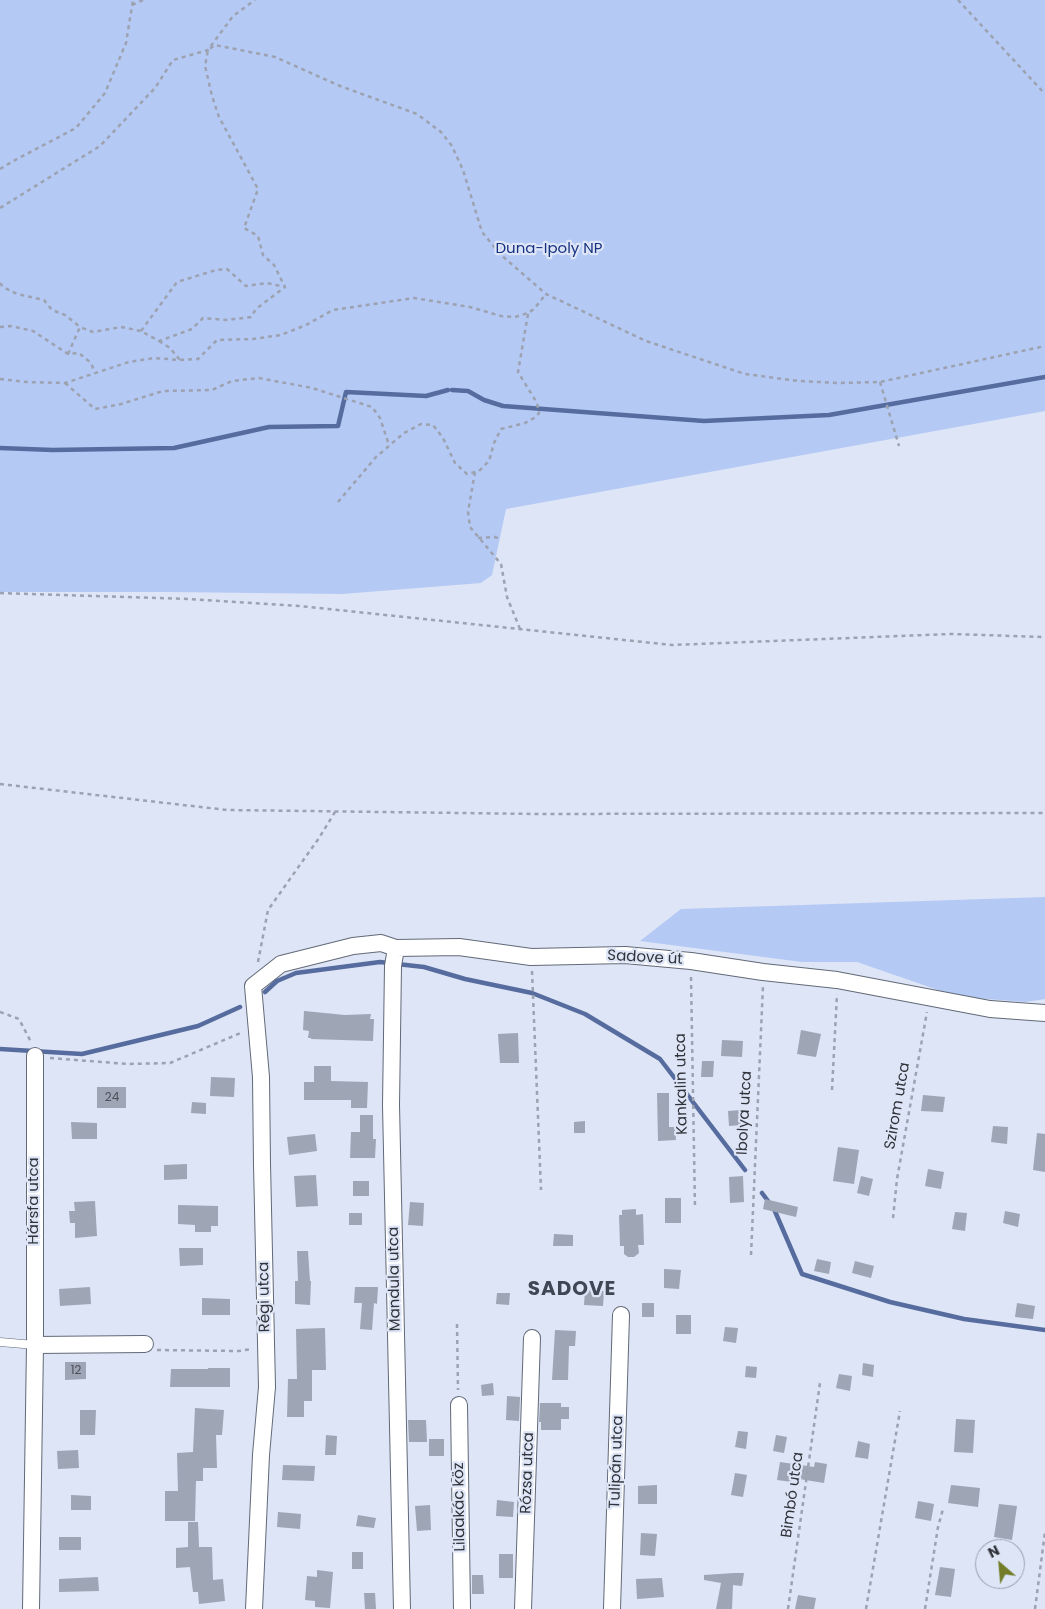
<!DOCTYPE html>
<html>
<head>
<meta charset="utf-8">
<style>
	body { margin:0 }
	#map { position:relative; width:1045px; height:1609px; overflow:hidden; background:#dde5f6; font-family:Poppins,sans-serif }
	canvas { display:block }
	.north { position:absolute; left:975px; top:1539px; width:50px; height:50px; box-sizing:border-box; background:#dde5f6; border:1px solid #989eaa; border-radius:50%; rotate:333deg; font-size:14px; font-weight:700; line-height:20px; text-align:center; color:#303339 }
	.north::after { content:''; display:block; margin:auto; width:18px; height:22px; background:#737d28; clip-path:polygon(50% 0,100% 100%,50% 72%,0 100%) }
</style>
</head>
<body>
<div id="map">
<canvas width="1045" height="1609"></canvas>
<div class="north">N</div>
</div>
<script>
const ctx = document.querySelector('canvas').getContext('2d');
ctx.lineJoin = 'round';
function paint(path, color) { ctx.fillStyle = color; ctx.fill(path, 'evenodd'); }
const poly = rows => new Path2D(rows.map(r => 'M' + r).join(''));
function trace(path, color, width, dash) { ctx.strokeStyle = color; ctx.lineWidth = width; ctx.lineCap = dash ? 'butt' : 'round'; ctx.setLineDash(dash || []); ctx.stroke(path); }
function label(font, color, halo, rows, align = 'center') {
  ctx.font = font + ' Poppins,sans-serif'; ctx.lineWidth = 4.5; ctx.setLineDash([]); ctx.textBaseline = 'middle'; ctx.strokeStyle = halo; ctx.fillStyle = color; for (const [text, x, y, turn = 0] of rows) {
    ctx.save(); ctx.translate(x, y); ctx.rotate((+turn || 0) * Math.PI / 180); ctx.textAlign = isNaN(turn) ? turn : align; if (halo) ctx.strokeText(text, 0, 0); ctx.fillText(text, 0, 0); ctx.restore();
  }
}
const green = poly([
	[0,0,1045,0,1045,411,506,509,492,575,481,583,342,594,169,592,0,592],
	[1045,897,1045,999,1025,1002,962,997,938,990,857,962,802,962,640,941,681,909]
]);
const stream = poly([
	[452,390,468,391,484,400,503,406,704,421,829,415,1045,377],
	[0,448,53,450,174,448,269,427,338,426,346,392,426,396,448,390],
	[397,964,424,967,465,979,532,993,585,1014,660,1059,745,1170],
	[265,992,277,981,296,973,380,962,389,963],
	[0,1049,82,1054,198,1026,240,1007],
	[762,1193,774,1209,802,1274,890,1302,964,1319,1045,1330]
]);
const building = poly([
	[304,1011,345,1015,371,1014,370,1019,374,1019,373,1041,311,1039,311,1038,308,1038,309,1031,303,1030],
	[801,1030,821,1034,816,1057,797,1054],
	[518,1033,519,1063,500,1063,498,1034],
	[722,1040,743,1041,742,1057,721,1056],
	[702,1061,714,1061,713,1077,701,1077],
	[314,1066,331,1066,331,1081,368,1082,367,1108,351,1108,351,1100,304,1100,304,1082,314,1082],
	[211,1077,235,1078,234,1097,210,1096],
	[97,1087,126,1087,126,1108,97,1108],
	[657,1093,669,1093,669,1127,675,1127,676,1140,658,1141],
	[923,1095,945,1097,943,1112,921,1111],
	[192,1102,206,1103,206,1114,191,1113],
	[741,1110,742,1125,729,1126,728,1111],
	[360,1115,373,1115,373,1139,376,1139,375,1158,350,1158,351,1132,360,1132],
	[585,1121,585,1133,574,1133,574,1122],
	[71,1122,97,1123,97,1139,72,1139],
	[993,1126,1008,1127,1007,1144,991,1142],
	[1037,1133,1045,1134,1045,1172,1033,1170],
	[315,1134,317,1151,289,1155,287,1137],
	[838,1147,859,1150,854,1184,833,1181],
	[187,1164,187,1179,164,1180,164,1165],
	[928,1169,944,1172,941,1189,925,1186],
	[316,1175,318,1206,296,1207,294,1176],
	[743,1176,744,1202,730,1203,729,1177],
	[861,1176,873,1179,869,1196,857,1193],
	[353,1181,369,1181,369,1196,353,1196],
	[665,1198,681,1198,681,1223,665,1223],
	[765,1199,798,1207,796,1217,763,1209],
	[95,1201,97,1236,75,1238,75,1223,70,1223,69,1211,75,1211,74,1202],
	[410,1202,424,1203,423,1226,408,1225],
	[178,1205,218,1206,218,1226,211,1226,211,1232,195,1232,195,1225,178,1224],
	[636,1209,636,1215,643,1214,644,1245,638,1245,639,1253,634,1257,628,1257,624,1254,624,1246,620,1246,619,1215,622,1215,622,1210],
	[1005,1211,1020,1214,1018,1227,1003,1223],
	[955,1212,967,1213,965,1231,952,1229],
	[349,1213,362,1213,362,1225,349,1225],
	[554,1234,573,1235,573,1246,553,1246],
	[179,1248,203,1248,203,1265,180,1266],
	[297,1251,308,1251,310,1281,311,1281,310,1305,295,1304,295,1281,298,1281],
	[817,1259,831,1262,829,1274,814,1271],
	[855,1261,874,1266,871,1278,852,1273],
	[664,1269,681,1270,679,1289,664,1288],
	[90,1287,91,1304,60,1306,59,1289],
	[355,1287,378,1287,377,1304,374,1303,372,1330,360,1329,362,1303,354,1303],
	[585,1290,604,1291,603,1306,584,1305],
	[497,1293,510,1293,509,1305,496,1304],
	[202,1298,230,1299,230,1315,202,1315],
	[642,1303,654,1303,654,1317,642,1317],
	[1017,1303,1035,1306,1033,1319,1015,1317],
	[676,1315,691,1315,691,1334,676,1334],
	[725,1327,738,1328,736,1343,723,1341],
	[325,1328,326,1370,312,1370,312,1401,304,1401,304,1417,287,1417,288,1379,297,1379,296,1329],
	[555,1330,576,1331,575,1346,569,1346,568,1380,552,1380],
	[65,1362,86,1362,86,1379,65,1380],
	[863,1363,874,1365,873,1377,862,1375],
	[746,1366,757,1367,756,1378,745,1377],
	[208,1368,230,1368,230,1387,170,1387,171,1369,208,1369],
	[839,1374,852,1376,850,1391,836,1388],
	[493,1383,494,1395,482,1396,481,1385],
	[507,1396,520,1397,519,1421,506,1420],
	[540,1403,561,1403,561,1407,569,1407,569,1419,561,1419,561,1430,541,1430,541,1422,539,1422],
	[195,1408,224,1410,222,1435,216,1435,217,1468,203,1468,203,1481,196,1481,195,1521,165,1521,165,1491,178,1491,177,1453,193,1452],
	[80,1410,96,1410,95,1435,80,1435],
	[956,1419,975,1420,973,1453,954,1452],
	[408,1420,426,1420,427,1442,409,1442],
	[738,1431,748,1432,746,1449,735,1447],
	[326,1435,337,1436,336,1455,325,1455],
	[776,1435,787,1437,784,1453,773,1451],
	[429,1439,444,1439,444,1456,429,1456],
	[858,1441,870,1444,868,1459,855,1457],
	[78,1450,79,1468,58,1469,57,1451],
	[780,1462,814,1467,815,1462,827,1464,824,1483,793,1478,792,1482,777,1480],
	[283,1465,315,1466,314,1481,282,1480],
	[735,1473,747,1475,743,1497,731,1495],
	[657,1485,657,1504,638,1504,638,1486],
	[951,1485,980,1488,978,1507,948,1503],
	[71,1495,91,1496,91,1510,71,1510],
	[497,1500,514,1502,513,1517,496,1516],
	[918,1501,934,1504,931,1521,915,1518],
	[999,1504,1017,1506,1012,1540,994,1537],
	[430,1505,431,1530,417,1531,415,1506],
	[278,1512,301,1514,300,1529,277,1527],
	[358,1515,376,1518,374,1528,356,1526],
	[188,1522,198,1522,199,1547,212,1547,213,1580,223,1579,225,1601,199,1604,198,1592,193,1592,190,1567,176,1568,176,1548,188,1547],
	[641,1533,657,1534,655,1556,640,1555],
	[59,1537,81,1537,81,1550,59,1550],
	[352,1552,363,1552,363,1569,352,1569],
	[499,1554,513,1554,513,1578,499,1578],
	[940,1567,955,1569,951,1597,935,1595],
	[317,1570,333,1572,330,1608,315,1607,315,1601,305,1600,307,1576,317,1577],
	[734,1573,744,1573,742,1586,733,1585,732,1609,716,1609,721,1583,704,1580,704,1575],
	[472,1575,483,1575,484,1594,472,1594],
	[98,1577,99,1591,59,1592,59,1579],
	[662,1578,664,1597,637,1599,636,1579],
	[364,1593,375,1593,376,1609,365,1609],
	[798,1595,816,1598,814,1609,795,1609]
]);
const path = poly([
	[958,0,1045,94],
	[132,5,143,0],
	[0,169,17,159,76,128,105,93,126,43,133,0],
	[0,208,100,146,155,88,173,60,208,50,233,16,255,0],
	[0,283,3,287,17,294,44,300,52,310,65,315,80,327],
	[0,327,11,326,33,331,68,354,79,353,91,363,95,373],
	[141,331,177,282,216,270,227,269,246,286,267,283,285,287],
	[159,341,170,348,180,360],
	[68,354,80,327,93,332,121,327,141,331,159,341,192,329,203,318,226,320,251,317,256,309,285,287,274,265,263,255,258,236,244,228,258,189,219,117,212,96,205,66,208,50,215,45,275,57,340,86,417,114,441,132,452,146,463,170,482,232,501,255,546,294,646,341,745,374,799,381,838,383,880,382,1045,346],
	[0,379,27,382,65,383,129,362,154,358,180,360,198,359,217,340,253,339,281,335,306,325,333,310,414,298,470,307,501,316,515,317,528,313,534,309,546,294],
	[880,382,899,446],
	[65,383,95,409,121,404,163,391,212,390,232,381,259,378,312,388,372,407,380,418,389,445],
	[475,472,468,512,470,527,501,564,507,597,520,629],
	[338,502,376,457,404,433,421,424,433,425,443,438,455,463,467,474,479,471,489,461,494,443,501,429,525,423,536,417,539,413,537,403,518,372,528,314],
	[478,538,495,537,500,539],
	[0,593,189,599,300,606,672,645,950,634,1045,637],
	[0,784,227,810,539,814,1045,813],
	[258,962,268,910,319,838,335,812],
	[532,971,541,1190],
	[691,977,695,1208],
	[0,1012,19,1019,31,1042],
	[50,1058,128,1064,170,1063,243,1032],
	[832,1090,837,994],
	[893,1218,897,1179,927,1012],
	[751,1255,763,986],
	[457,1324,458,1390],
	[157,1350,239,1351,252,1349],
	[788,1609,820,1383],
	[866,1609,900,1411],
	[925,1609,938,1527,943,1509],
	[1035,1609,1045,1532]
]);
const lane = poly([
	[0,1342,35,1345]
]);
const street = poly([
	[396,948,393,966,391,1105,402,1609],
	[35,1345,145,1344],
	[459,1405,462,1609],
	[31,1609,35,1345,35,1056],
	[254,1609,261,1455,267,1387,262,1164,261,1077,253,986,281,964,353,946,381,943,396,948,459,947,531,957,625,955,691,961,763,972,837,980,990,1009,1045,1013],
	[523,1609,532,1338],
	[612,1609,621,1315]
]);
const numberNames = [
	["24",112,1098],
	["12",76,1371]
];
const parkNames = [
	["Duna-Ipoly NP",549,249]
];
const streetNames = [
	["Sadove út",645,958,3],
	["Kankalin utca",682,1084,-91],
	["Szirom utca",898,1106,-80],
	["Ibolya utca",745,1113,-87],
	["Hársfa utca",34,1201,-90],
	["Mandula utca",395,1279,-91],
	["Régi utca",265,1297,-91],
	["Tulipán utca",617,1462,-88],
	["Rózsa utca",528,1473,-88],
	["Bimbó utca",793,1495,-82],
	["Lilaakác köz",460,1507,-91]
];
const districtNames = [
	["SADOVE",572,1290]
];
paint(green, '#b5c9f5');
trace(stream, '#576c9e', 4.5);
paint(building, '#9ea5b5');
trace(lane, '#626977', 9);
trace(street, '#626977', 18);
trace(path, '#9ca2af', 2.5, [4, 4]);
trace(lane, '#fff', 8);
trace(street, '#fff', 16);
label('12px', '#4c5058', null, numberNames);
label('15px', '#193383', '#dde5f6', parkNames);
label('15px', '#303339', '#dde5f6', streetNames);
ctx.letterSpacing = '1px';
label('bold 20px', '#404754', '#dde5f6', districtNames);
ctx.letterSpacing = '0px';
</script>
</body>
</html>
